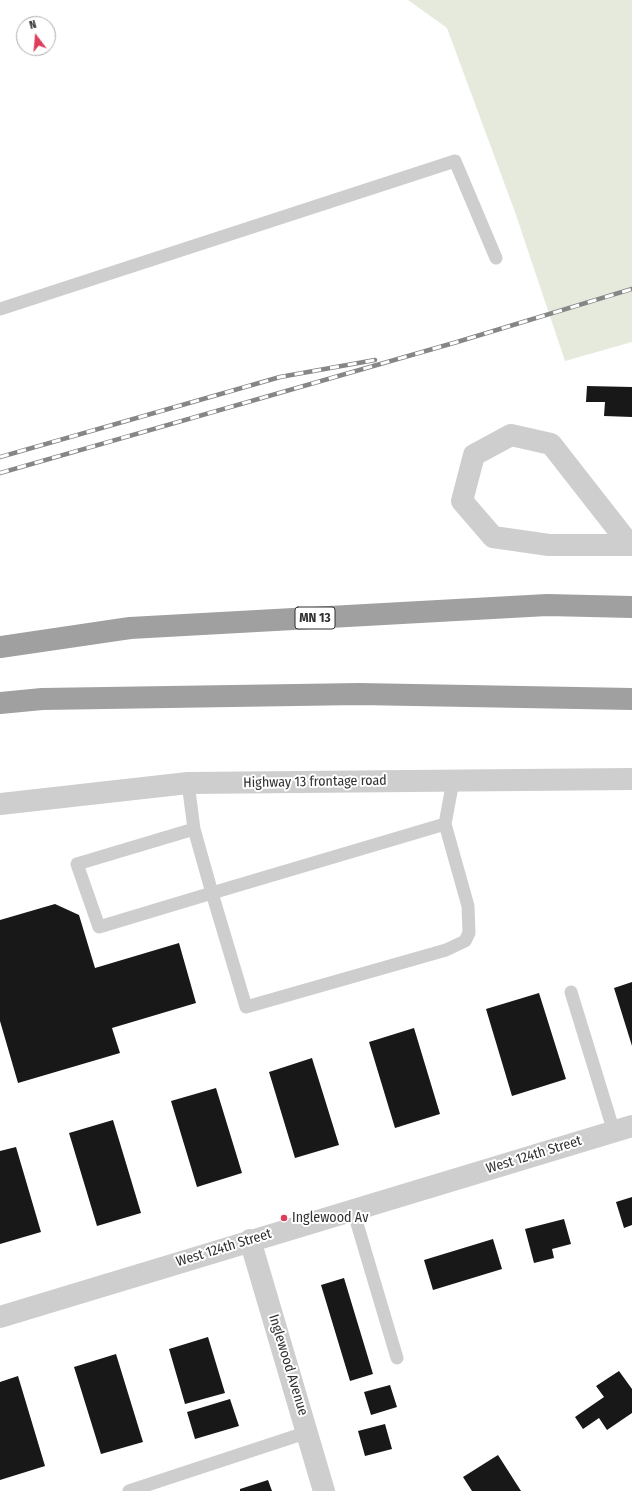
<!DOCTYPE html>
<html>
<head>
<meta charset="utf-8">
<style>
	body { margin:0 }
	#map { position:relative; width:632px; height:1491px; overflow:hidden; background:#fff; font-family:"Fira Sans Condensed",sans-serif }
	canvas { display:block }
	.north { position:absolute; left:16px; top:16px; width:40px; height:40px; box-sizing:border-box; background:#fff; border:1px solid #adadad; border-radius:50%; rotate:344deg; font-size:11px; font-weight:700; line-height:16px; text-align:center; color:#313131 }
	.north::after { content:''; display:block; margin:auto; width:14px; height:18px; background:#dd3e5a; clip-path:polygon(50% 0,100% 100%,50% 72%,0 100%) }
</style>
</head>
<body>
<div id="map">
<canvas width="632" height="1491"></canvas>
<div class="north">N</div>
</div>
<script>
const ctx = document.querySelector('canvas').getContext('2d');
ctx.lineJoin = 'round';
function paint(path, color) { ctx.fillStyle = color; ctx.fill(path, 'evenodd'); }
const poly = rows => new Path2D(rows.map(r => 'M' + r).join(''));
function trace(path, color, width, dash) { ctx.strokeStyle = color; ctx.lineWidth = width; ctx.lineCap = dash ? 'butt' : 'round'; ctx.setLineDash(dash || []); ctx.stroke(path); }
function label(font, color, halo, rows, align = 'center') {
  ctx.font = font + ' "Fira Sans Condensed",sans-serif'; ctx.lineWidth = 4; ctx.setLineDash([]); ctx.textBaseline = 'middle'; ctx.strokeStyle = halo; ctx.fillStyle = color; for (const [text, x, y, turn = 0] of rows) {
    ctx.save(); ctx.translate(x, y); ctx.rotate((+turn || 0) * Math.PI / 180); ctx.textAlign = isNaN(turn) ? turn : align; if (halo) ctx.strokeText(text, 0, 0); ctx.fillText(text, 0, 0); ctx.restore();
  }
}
const green = poly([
	[408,0,632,0,632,342,565,361,515,212,447,28]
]);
const building = poly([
	[587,386,632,387,632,417,604,416,605,402,586,402],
	[55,904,79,915,95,968,179,943,196,1003,112,1028,120,1053,18,1083,0,1021,0,920],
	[632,982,632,1046,614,988],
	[539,993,566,1079,512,1096,486,1009],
	[414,1028,440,1114,395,1128,369,1042],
	[312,1058,339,1145,295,1158,269,1072],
	[216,1088,242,1173,197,1187,171,1101],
	[113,1120,141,1213,97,1226,69,1133],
	[16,1147,41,1232,0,1244,0,1151],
	[632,1197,632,1225,624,1228,616,1202],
	[564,1219,571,1244,552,1249,554,1258,534,1263,525,1229],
	[493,1239,502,1269,433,1290,424,1260],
	[344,1278,373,1374,350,1381,321,1285],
	[208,1337,225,1393,185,1404,169,1349],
	[116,1354,143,1442,101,1454,74,1367],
	[619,1371,632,1389,632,1413,607,1430,599,1418,583,1429,575,1417,604,1397,596,1386],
	[18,1376,45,1466,0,1480,0,1382],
	[390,1385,397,1407,371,1415,364,1392],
	[230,1399,239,1426,195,1439,187,1412],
	[385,1424,392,1449,365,1456,358,1431],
	[498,1455,521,1491,472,1491,463,1477],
	[268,1480,272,1491,240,1491,240,1489]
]);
const service = poly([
	[0,309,455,161,496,258],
	[188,783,194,829,212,893,99,927,77,864,194,829],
	[445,824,468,906,469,933,465,941,446,950,246,1007,212,893,445,824,453,781],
	[571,992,614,1132],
	[353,1210,397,1358],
	[129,1491,308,1432]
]);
const minor = poly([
	[630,545,551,444,511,435,474,455,462,501,493,537,549,545,632,545],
	[250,1240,324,1491],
	[0,1317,632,1126]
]);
const tertiary = poly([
	[0,804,188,783,632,779]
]);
const trunk = poly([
	[0,647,130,628,547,605,632,607],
	[0,703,42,699,359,694,632,699]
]);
const rail = poly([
	[0,457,280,377,375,360],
	[0,473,457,342,632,289]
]);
const markers = [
	[284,1218,4,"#dd3e5a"]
];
const shields = [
	[315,618,40]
];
const shieldNames = [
	["MN 13",315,618]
];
const streetNames = [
	["Highway 13 frontage road",315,782,-1],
	["West 124th Street",534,1155,-17],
	["West 124th Street",224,1248,-17],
	["Inglewood Avenue",288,1365,73]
];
const poiNames = [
	["Inglewood Av",292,1218]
];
paint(green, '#e5eadd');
paint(building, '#181818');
trace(service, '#cecece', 13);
trace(minor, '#cecece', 22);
trace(tertiary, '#cecece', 22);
trace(trunk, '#a0a0a0', 22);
trace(rail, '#868686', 4.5);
trace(rail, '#fff', 3, [9]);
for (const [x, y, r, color] of markers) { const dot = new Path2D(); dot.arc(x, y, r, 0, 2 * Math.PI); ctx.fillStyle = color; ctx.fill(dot); trace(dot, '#fff', 1.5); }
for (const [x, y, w] of shields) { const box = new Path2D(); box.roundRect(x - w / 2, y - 11, w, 22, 3); ctx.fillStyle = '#fff'; ctx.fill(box); trace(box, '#313131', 1); }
label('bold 13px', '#313131', null, shieldNames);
label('14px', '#313131', '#fff', streetNames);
label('14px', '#313131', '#fff', poiNames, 'left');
</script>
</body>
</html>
